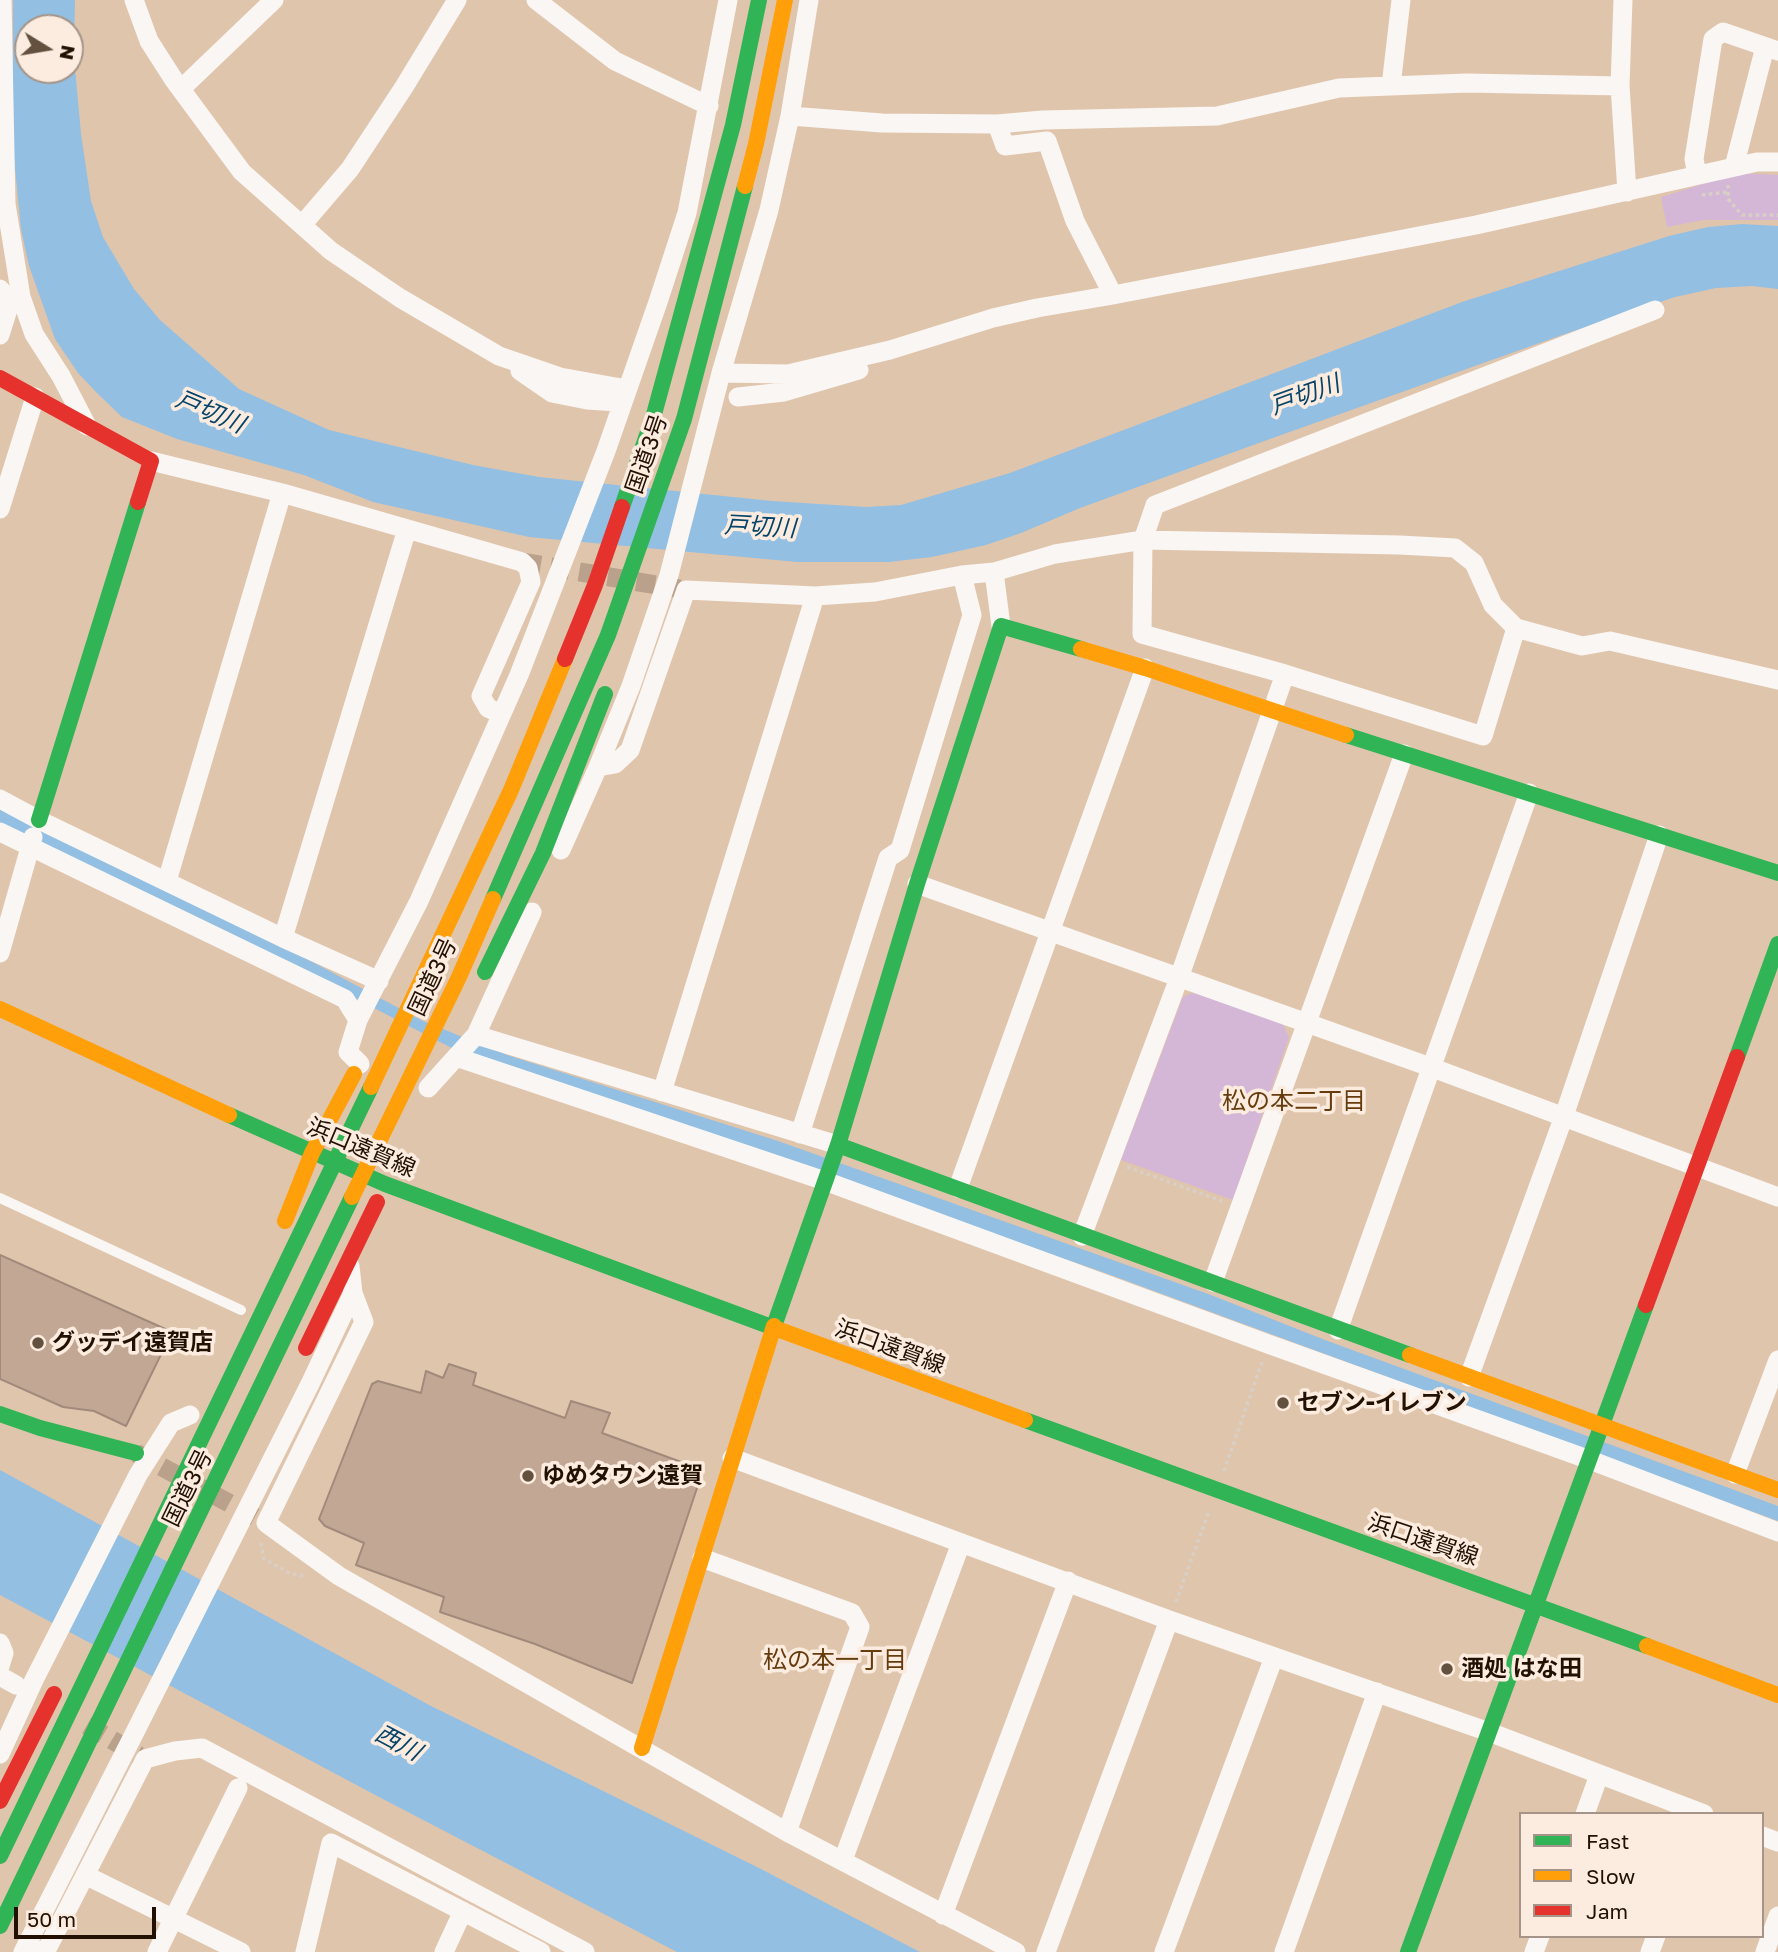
<!DOCTYPE html>
<html>
<head>
<meta charset="utf-8">
<style>
	body { margin:0 }
	#map { position:relative; width:1778px; height:1952px; overflow:hidden; background:#e0c5ad; font-family:"Golos Text",sans-serif }
	canvas { display:block }
	.legend { position:absolute; left:1519px; top:1812px; width:245px; height:126px; box-sizing:border-box; background:#fcecdf; border:2px solid #a59487; margin:0; padding:9px 12px; list-style:none; font-size:21px; color:#221102 }
	.legend li { display:flex; align-items:center; gap:14px; height:35px }
	.legend b { width:35px; border:2px solid #a59487 }
	.north { position:absolute; left:14px; top:14px; width:70px; height:70px; box-sizing:border-box; background:#fcecdf; border:2px solid #a59487; border-radius:50%; rotate:101deg; font-size:19px; font-weight:700; line-height:28px; text-align:center; color:#221102 }
	.north::after { content:''; display:block; margin:auto; width:24px; height:32px; background:#64503e; clip-path:polygon(50% 0,100% 100%,50% 72%,0 100%) }
	.scale { position:absolute; left:14px; top:1907px; width:142px; height:32px; box-sizing:border-box; border:4px solid #221102; border-top:0; padding-left:9px; font-size:21px; line-height:24px; white-space:nowrap; color:#221102; -webkit-text-stroke:5px #fcecdf; paint-order:stroke }
</style>
</head>
<body>
<div id="map">
<canvas width="1778" height="1952"></canvas>
<ul class="legend">
<li><b style="height:9px;background:#30b455"></b>Fast</li>
<li><b style="height:9px;background:#ff9f0a"></b>Slow</li>
<li><b style="height:9px;background:#e5322d"></b>Jam</li>
</ul>
<div class="north">N</div>
<div class="scale">50 m</div>
</div>
<script>
const ctx = document.querySelector('canvas').getContext('2d');
ctx.lineJoin = 'round';
function paint(path, color) { ctx.fillStyle = color; ctx.fill(path, 'evenodd'); }
const poly = rows => new Path2D(rows.map(r => 'M' + r).join(''));
function trace(path, color, width, dash) { ctx.strokeStyle = color; ctx.lineWidth = width; ctx.lineCap = dash ? 'butt' : 'round'; ctx.setLineDash(dash || []); ctx.stroke(path); }
function label(font, color, halo, rows, align = 'center') {
  ctx.font = font + ' "Golos Text","Noto Sans JP",sans-serif'; ctx.lineWidth = 7; ctx.setLineDash([]); ctx.textBaseline = 'middle'; ctx.strokeStyle = halo; ctx.fillStyle = color; for (const [text, x, y, turn = 0] of rows) {
    ctx.save(); ctx.translate(x, y); ctx.rotate((+turn || 0) * Math.PI / 180); ctx.textAlign = isNaN(turn) ? turn : align; if (halo) ctx.strokeText(text, 0, 0); ctx.fillText(text, 0, 0); ctx.restore();
  }
}
const green = poly([
	[1738,173,1778,175,1778,220,1703,220,1667,227,1661,197],
	[1195,992,1282,1022,1289,1037,1233,1200,1121,1160,1183,997]
]);
const water = poly([
	[13,0,75,0,74,57,81,134,91,201,103,237,134,289,160,320,239,389,329,430,473,465,539,477,772,501,866,507,901,505,1010,473,1462,302,1669,236,1708,227,1742,224,1778,226,1778,289,1752,286,1716,288,1675,297,1562,335,1270,439,1080,508,1021,533,986,545,932,557,889,562,797,562,529,537,373,502,304,475,177,439,122,417,97,393,78,373,55,339,29,266,21,229,13,148],
	[28,28,70,28,70,70,28,70],
	[0,808,305,958,423,1021,507,1055,778,1141,1211,1295,1325,1340,1778,1506,1778,1521,1108,1274,884,1196,475,1060,271,955,0,823],
	[0,1470,429,1705,759,1868,920,1952,677,1952,379,1797,0,1595]
]);
const building = poly([
	[0,1255,172,1332,126,1426,94,1411,63,1407,0,1379,0,1255],
	[449,1364,476,1373,473,1385,565,1418,571,1401,610,1413,602,1433,703,1470,632,1683,535,1644,440,1612,444,1597,356,1565,364,1543,325,1526,319,1519,372,1384,378,1381,421,1393,426,1371,443,1378,449,1364]
]);
const streetTunnel = poly([
	[522,562,680,589],
	[136,1453,266,1523],
	[87,1725,139,1756]
]);
const path = poly([
	[1728,185,1728,199,1742,215,1778,215],
	[1702,195,1728,192],
	[1127,1167,1222,1201],
	[1224,1471,1262,1362],
	[261,1543,264,1559,291,1574,306,1576],
	[1176,1602,1209,1511]
]);
const lane = poly([
	[0,1198,241,1310]
]);
const street = poly([
	[2,0,6,204,21,297,34,334,61,376,87,426],
	[134,0,149,41,174,80,242,172,331,251,400,298,499,356,560,377,627,389],
	[536,0,615,61,709,106],
	[1623,0,1620,86,1627,192],
	[1391,86,1401,0],
	[181,89,274,0],
	[790,116,882,123,997,124,1043,120,1217,116,1339,88,1467,83,1620,86],
	[997,124,1005,146,1047,141,1075,221,1113,295],
	[1734,167,1765,47],
	[1697,175,1694,159,1713,39,1723,32,1778,51],
	[302,225,350,169,404,87,457,0],
	[0,289,10,303,0,335],
	[520,371,552,393,587,400,618,402],
	[721,373,788,374,890,350,993,318,1037,308,1113,295,1476,225,1757,162,1778,162],
	[738,397,784,392,859,370],
	[151,461,282,493,522,562,528,568,531,582,481,696,488,708,501,714],
	[0,509,35,397],
	[994,572,1001,626],
	[1516,628,1483,736,1285,674,1142,634,1143,540,1155,505,1655,310],
	[598,767,615,764,630,750,686,590,815,596,875,592,962,575,994,572,1055,554,1143,540,1400,545,1455,548,1474,563,1493,605,1516,628,1582,646,1610,641,1778,680],
	[0,799,39,820,283,938,379,981],
	[0,832,345,999,358,1020],
	[561,850,598,767,631,686,669,575,721,373,769,210,790,116,809,0],
	[167,881,282,493],
	[917,884,1433,1068,1778,1197],
	[283,938,407,529],
	[0,953,33,837],
	[476,1035,838,1145],
	[456,1057,825,1181,1268,1344,1590,1460,1778,1532],
	[360,1064,348,1052,358,1020,419,901,519,675,606,451,658,302,687,213,728,0],
	[428,1088,476,1035,532,912],
	[662,1092,815,596],
	[800,1134,888,858,900,850,972,615,962,575],
	[958,1188,1145,668],
	[1082,1236,1179,978,1285,674],
	[350,1266,353,1293,364,1322,266,1523,339,1576,787,1832,1016,1952],
	[1213,1282,1404,754],
	[1338,1330,1529,793],
	[1469,1377,1564,1116,1659,835],
	[732,1458,1169,1620,1489,1732,1704,1814],
	[1735,1474,1778,1360],
	[702,1558,852,1613,860,1627,787,1832],
	[0,1643,4,1653,0,1666],
	[0,1676,16,1685],
	[0,1754,34,1680,138,1475,171,1423,190,1415],
	[1585,1814,1599,1775],
	[1762,1836,1778,1842],
	[843,1860,961,1543],
	[85,1875,241,1952],
	[943,1915,1068,1581],
	[23,1952,133,1736,310,1384,353,1293],
	[40,1952,48,1947,145,1759,175,1751,202,1748,585,1952],
	[157,1952,238,1788],
	[305,1952,331,1843,541,1952],
	[444,1952,463,1911],
	[1046,1952,1169,1620],
	[1164,1952,1274,1657],
	[1284,1952,1377,1692],
	[1534,1952,1540,1936],
	[1650,1952,1656,1936],
	[1765,1952,1778,1916]
]);
const fast = poly([
	[622,507,653,418,733,125,759,0],
	[1346,735,1778,873],
	[39,820,138,502],
	[493,899,608,635,684,419,745,186],
	[485,972,543,853,605,694],
	[1737,1057,1778,944],
	[229,1115,385,1184,777,1329],
	[838,1145,1410,1355],
	[774,1326,838,1145,917,884,1001,626,1081,649],
	[0,1414,40,1428,136,1453],
	[1025,1420,1647,1646],
	[0,1856,371,1087],
	[0,1926,352,1197],
	[1408,1952,1646,1305]
]);
const slow = poly([
	[745,186,756,144,785,0],
	[1081,649,1145,668,1346,735],
	[0,1009,229,1115],
	[371,1087,511,790,565,659],
	[352,1197,459,977,493,899],
	[285,1221,312,1153,354,1074],
	[777,1329,1025,1420],
	[1410,1355,1778,1490],
	[1647,1646,1778,1695],
	[642,1748,774,1326]
]);
const jam = poly([
	[0,378,151,461,138,502],
	[565,659,595,585,622,507],
	[1646,1305,1737,1057],
	[306,1348,377,1202],
	[0,1801,54,1694]
]);
const markers = [
	[38,1343,7,"#64503e"],
	[1283,1403,7,"#64503e"],
	[528,1476,7,"#64503e"],
	[1447,1669,7,"#64503e"]
];
const streetNames = [
	["国道3号",647,454,-71],
	["国道3号",433,977,-65],
	["浜口遠賀線",361,1148,23],
	["浜口遠賀線",890,1347,20],
	["国道3号",188,1488,-64],
	["浜口遠賀線",1423,1540,19]
];
const poiNames = [
	["グッデイ遠賀店",52,1343],
	["セブン-イレブン",1297,1403],
	["ゆめタウン遠賀",542,1476],
	["酒処 はな田",1461,1669]
];
const waterNames = [
	["戸切川",1305,395,-20],
	["戸切川",210,412,23],
	["戸切川",760,527,3],
	["西川",398,1743,28]
];
const neighbourhoodNames = [
	["松の本二丁目",1294,1101],
	["松の本一丁目",835,1660]
];
paint(green, '#d4b7d6');
paint(water, '#92bfe2');
paint(building, '#c3a795');
trace(building, '#a18a7b', 2);
trace(streetTunnel, '#baa18b', 19, [19, 10]);
trace(path, '#d8cfc7', 3.5, [3.5, 3.5]);
trace(lane, '#faf6f3', 10);
trace(street, '#faf6f3', 19);
trace(fast, '#30b455', 16);
trace(slow, '#ff9f0a', 16);
trace(jam, '#e5322d', 16);
for (const [x, y, r, color] of markers) { const dot = new Path2D(); dot.arc(x, y, r, 0, 2 * Math.PI); ctx.fillStyle = color; ctx.fill(dot); trace(dot, '#fcecdf', 2.5); }
label('23px', '#221102', '#fcecdf', streetNames);
label('bold 23px', '#221102', '#fcecdf', poiNames, 'left');
label('italic 24px', '#06446a', '#fcecdf', waterNames);
label('24px', '#663c0e', '#fcecdf', neighbourhoodNames);
</script>
</body>
</html>
